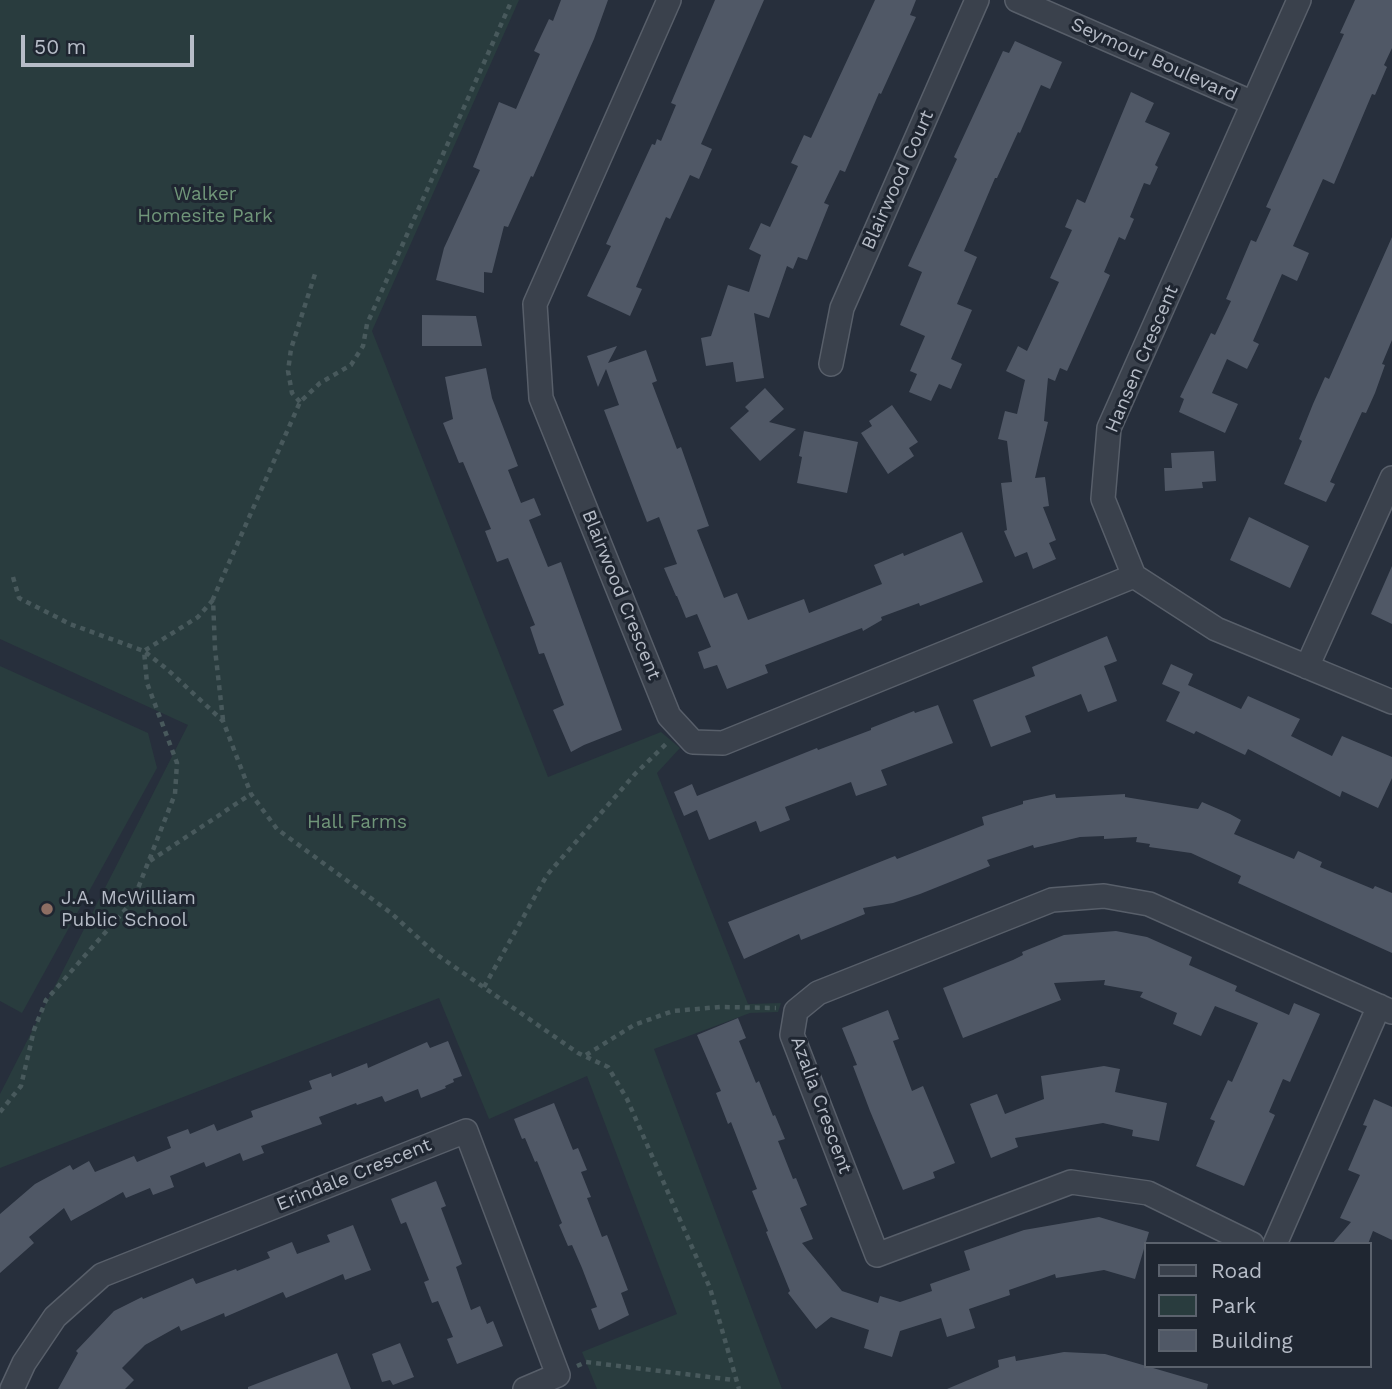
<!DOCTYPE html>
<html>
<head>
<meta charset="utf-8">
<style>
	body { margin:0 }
	#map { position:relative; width:1392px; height:1389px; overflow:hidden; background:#272f3c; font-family:"Work Sans",sans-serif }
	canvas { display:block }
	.legend { position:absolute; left:1144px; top:1242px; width:228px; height:126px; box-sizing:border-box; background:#1f2631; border:2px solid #5b626d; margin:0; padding:9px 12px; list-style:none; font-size:21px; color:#b6bcc7 }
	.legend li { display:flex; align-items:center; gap:14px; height:35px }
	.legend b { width:35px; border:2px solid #5b626d }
	.scale { position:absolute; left:21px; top:35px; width:173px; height:32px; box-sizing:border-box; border:4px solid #b6bcc7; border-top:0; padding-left:9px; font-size:21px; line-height:24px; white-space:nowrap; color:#b6bcc7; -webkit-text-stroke:5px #1f2631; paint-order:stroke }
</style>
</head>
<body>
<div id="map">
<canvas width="1392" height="1389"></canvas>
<ul class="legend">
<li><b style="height:9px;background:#3a414c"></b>Road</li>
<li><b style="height:19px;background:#293c3e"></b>Park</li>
<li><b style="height:19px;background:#505866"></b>Building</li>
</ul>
<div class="scale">50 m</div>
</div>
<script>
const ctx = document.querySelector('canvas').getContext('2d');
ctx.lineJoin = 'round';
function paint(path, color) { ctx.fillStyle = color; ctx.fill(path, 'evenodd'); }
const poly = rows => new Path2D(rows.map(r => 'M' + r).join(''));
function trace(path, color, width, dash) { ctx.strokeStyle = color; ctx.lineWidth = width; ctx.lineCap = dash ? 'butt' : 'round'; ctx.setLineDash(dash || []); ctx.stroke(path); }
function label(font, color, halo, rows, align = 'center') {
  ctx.font = font + ' "Work Sans",sans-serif'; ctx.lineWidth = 6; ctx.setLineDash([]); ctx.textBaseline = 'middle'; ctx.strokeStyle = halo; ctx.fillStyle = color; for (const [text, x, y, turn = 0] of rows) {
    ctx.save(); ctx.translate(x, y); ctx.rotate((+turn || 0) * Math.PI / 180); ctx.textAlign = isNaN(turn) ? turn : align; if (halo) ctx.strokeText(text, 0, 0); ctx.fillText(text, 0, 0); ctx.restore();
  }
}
const green = poly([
	[0,0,519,0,372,331,548,777,661,732,680,748,657,773,748,1004,781,1003,778,1012,750,1013,654,1049,782,1389,597,1389,582,1352,677,1314,587,1076,489,1119,439,998,0,1168,0,1094,188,725,0,639],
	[0,666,148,733,157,768,22,1013,0,1001]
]);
const building = poly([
	[561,0,608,0,594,39,533,177,531,176,508,227,504,226,492,273,484,272,484,293,436,280,444,248,480,170,473,167,499,102,516,109,540,54,534,51,549,19,553,21],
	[715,0,764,0,701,144,712,149,699,179,690,175,670,219,666,217,636,287,642,289,630,316,587,296,611,246,606,244,652,144,655,145,657,139,661,141,676,105,671,103],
	[875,0,916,0,910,15,916,17,881,94,879,93,845,172,840,170,824,203,829,205,807,260,798,257,793,269,787,266,769,318,754,313,764,378,736,382,733,362,706,366,701,338,711,336,728,285,749,292,761,255,749,249,761,223,770,227,798,166,791,163,804,135,811,138],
	[1355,0,1392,0,1392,48,1384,65,1387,67,1375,95,1372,94,1334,184,1323,179,1293,246,1309,253,1297,281,1282,274,1253,341,1259,344,1247,369,1227,359,1212,393,1238,404,1225,433,1179,412,1184,399,1180,397,1211,333,1215,335,1231,301,1226,299,1251,240,1256,242,1271,209,1266,207,1344,34,1340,33],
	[1015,41,1062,62,1050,89,1041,85,1020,133,1018,132,997,178,995,178,964,251,977,257,957,304,972,310,951,359,962,364,951,389,939,384,931,401,909,392,917,374,910,371,925,336,900,325,922,272,908,266,957,159,954,157,1003,51,1009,53],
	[1131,92,1154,103,1145,122,1170,133,1155,165,1158,167,1150,185,1144,183,1130,217,1134,219,1125,240,1119,237,1104,272,1110,275,1067,371,1060,368,1055,381,1048,378,1044,421,1048,422,1035,478,1045,477,1049,506,1043,507,1056,540,1049,543,1056,559,1033,569,1027,552,1015,557,1004,531,1007,530,1001,483,1012,482,1007,441,998,439,1005,411,1017,414,1025,380,1006,371,1018,346,1027,351,1059,282,1050,278,1072,230,1065,227,1077,199,1085,203],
	[1392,237,1392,340,1382,364,1385,365,1375,393,1366,413,1362,412,1330,482,1335,484,1326,502,1284,484,1302,441,1299,439,1313,404,1325,377,1329,379],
	[422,315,476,316,482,346,422,346],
	[617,346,608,363,646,350,657,381,652,383,677,449,681,447,709,526,697,530,724,598,737,593,748,620,804,599,809,613,882,584,874,565,903,553,904,556,962,532,983,582,920,606,919,603,881,617,882,620,863,631,862,628,765,665,768,673,727,689,717,665,704,669,698,652,711,647,697,614,686,618,677,596,676,596,664,568,677,564,659,517,647,522,604,410,619,405,606,369,598,387,587,356],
	[486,368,492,398,518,466,508,470,521,503,534,498,541,515,529,520,548,567,561,562,622,730,584,745,571,752,553,710,564,705,544,653,539,654,530,627,535,625,508,558,497,562,485,531,491,529,463,462,459,463,443,423,453,419,445,377],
	[765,388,784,409,769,422,796,429,760,461,730,428,749,411,745,407],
	[892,405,918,442,909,448,914,456,888,474,861,433,872,426,869,421],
	[804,431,858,442,847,493,797,483,802,457,799,456],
	[1214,451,1216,481,1202,482,1203,488,1165,491,1164,468,1172,468,1171,453],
	[1249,517,1309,546,1290,588,1230,560],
	[1392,566,1392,624,1371,614],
	[1107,636,1117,661,1104,666,1117,701,1088,712,1081,694,1025,716,1031,732,991,747,973,700,1035,676,1032,667],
	[1171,664,1193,674,1188,685,1241,709,1248,696,1300,719,1291,736,1332,756,1342,736,1392,757,1392,778,1378,808,1342,791,1340,797,1248,749,1245,755,1196,731,1194,734,1166,721,1180,692,1162,684],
	[938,705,953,743,881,770,887,785,856,796,851,782,785,807,790,820,760,832,756,821,709,840,697,810,684,816,674,792,692,784,697,796,817,748,818,750,871,730,871,728,914,711,915,713],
	[1055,794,1056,798,1125,794,1125,797,1198,809,1202,802,1230,814,1241,820,1234,834,1294,859,1298,851,1322,862,1320,867,1373,889,1375,886,1392,893,1392,953,1238,883,1241,876,1191,853,1149,847,1150,844,1136,842,1137,837,1104,839,1104,836,1080,837,1034,848,1033,845,987,860,990,866,920,894,893,903,863,908,865,914,801,940,799,934,744,959,728,922,895,856,897,859,984,825,982,817,1023,804,1023,801],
	[1116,931,1147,937,1192,957,1189,965,1237,986,1235,991,1289,1015,1294,1003,1320,1014,1290,1082,1283,1079,1269,1112,1275,1115,1244,1186,1196,1166,1215,1121,1210,1119,1228,1080,1232,1082,1258,1023,1215,1006,1201,1036,1173,1024,1177,1013,1140,997,1143,992,1104,985,1105,980,1054,983,1061,1000,963,1038,943,988,1013,960,1023,955,1022,952,1064,935],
	[888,1010,899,1039,893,1041,912,1091,923,1086,955,1163,933,1172,935,1178,903,1190,870,1111,853,1066,857,1065,842,1028],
	[738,1018,746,1038,739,1041,756,1083,759,1081,773,1116,775,1115,785,1139,778,1141,793,1179,796,1178,807,1205,800,1208,813,1239,802,1243,842,1291,878,1303,880,1296,900,1302,932,1291,930,1284,970,1270,964,1251,1024,1230,1099,1217,1149,1232,1135,1279,1104,1270,1056,1278,1055,1274,1009,1290,1010,1295,969,1309,975,1328,947,1337,941,1318,900,1331,892,1357,864,1348,869,1330,831,1317,816,1329,788,1293,790,1291,766,1232,768,1231,752,1191,757,1189,731,1122,728,1124,716,1093,721,1091,697,1035],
	[448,1041,462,1076,453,1079,454,1082,445,1086,446,1088,421,1098,418,1089,385,1102,382,1096,357,1105,356,1103,319,1117,322,1124,261,1146,264,1153,243,1161,240,1153,206,1167,204,1162,170,1176,174,1187,153,1195,150,1188,126,1198,123,1192,71,1221,64,1208,29,1237,34,1243,0,1273,0,1214,35,1184,70,1165,73,1170,89,1161,95,1172,134,1156,137,1162,171,1148,167,1137,188,1129,190,1134,214,1124,217,1131,253,1117,251,1111,312,1089,309,1081,331,1073,332,1077,367,1063,368,1068,427,1042,430,1048],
	[1104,1066,1120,1069,1115,1092,1167,1103,1159,1141,1132,1136,1133,1130,1103,1123,1015,1138,1018,1147,991,1158,970,1104,997,1094,1005,1114,1044,1099,1041,1076],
	[1374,1099,1392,1107,1392,1240,1373,1231,1368,1244,1332,1244,1351,1222,1340,1218,1360,1175,1348,1170,1367,1126,1363,1125],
	[554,1103,573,1150,578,1148,587,1170,581,1172,591,1197,587,1198,602,1237,607,1235,628,1290,621,1293,629,1315,599,1330,591,1309,597,1307,582,1268,572,1245,568,1246,559,1225,562,1223,537,1161,535,1162,525,1138,522,1139,514,1119],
	[436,1181,446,1206,441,1208,462,1264,456,1267,471,1310,480,1306,487,1324,493,1321,503,1346,457,1364,447,1339,453,1337,438,1301,432,1303,424,1282,429,1280,406,1222,401,1224,391,1199],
	[353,1225,371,1270,345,1280,343,1274,286,1298,283,1292,225,1317,224,1313,181,1331,179,1326,145,1345,122,1368,134,1380,125,1389,58,1389,78,1353,76,1351,114,1311,142,1297,143,1299,193,1278,196,1284,236,1269,237,1271,270,1258,267,1252,292,1242,297,1254,330,1242,327,1235],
	[400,1343,414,1377,393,1385,390,1380,382,1382,372,1354],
	[1064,1352,1105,1354,1208,1384,1207,1389,947,1389,999,1367,998,1360,1015,1356,1016,1361],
	[337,1353,351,1389,248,1389,248,1387]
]);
const path = poly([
	[300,402,292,393,288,371,291,349,315,274],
	[13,577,19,598,70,624,144,651,168,670,223,721,251,794,277,829,391,913,436,954,578,1053,608,1067,627,1099,710,1288,739,1389],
	[223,720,215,649,213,599,300,402,320,383,351,365,363,346,367,324,512,0],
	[150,861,251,794],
	[484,987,547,875,635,774,666,744],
	[586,1055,634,1025,673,1011,720,1007,776,1008],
	[0,1112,21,1086,34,1030,46,1000,133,901,175,794,177,763,147,683,144,651,198,617,213,600],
	[577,1366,586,1362,734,1380]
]);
const minor = poly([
	[669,0,535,304,541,398,669,716,693,742,723,743,1134,576],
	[1017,0,1253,103],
	[1299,0,1109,428,1103,499,1134,576,1216,629,1392,702],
	[831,364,842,308,977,0],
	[1307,667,1392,478],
	[1252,1244,1148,1193,1071,1182,877,1255,792,1035,796,1011,818,993,1052,900,1104,896,1149,904,1392,1012],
	[1275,1244,1379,1006],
	[12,1389,24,1363,55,1317,102,1275,466,1131,558,1375,525,1389]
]);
const markers = [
	[47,909,7,"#8d6e63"]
];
const streetNames = [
	["Seymour Boulevard",1154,60,24],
	["Blairwood Court",898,180,-66],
	["Hansen Crescent",1142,359,-67],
	["Blairwood Crescent",621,595,68],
	["Azalia Crescent",821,1105,70],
	["Erindale Crescent",354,1175,-22]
];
const parkNames = [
	["Walker",205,194],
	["Homesite Park",205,216],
	["Hall Farms",357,822]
];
const poiNames = [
	["J.A. McWilliam",61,898],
	["Public School",61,920]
];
paint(green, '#293c3e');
paint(building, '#505866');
trace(minor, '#585f6a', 26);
trace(path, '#48595c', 4.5, [5, 5]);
trace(minor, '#3a414c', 23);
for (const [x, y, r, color] of markers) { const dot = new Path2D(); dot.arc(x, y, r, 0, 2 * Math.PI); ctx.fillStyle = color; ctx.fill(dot); trace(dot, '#1f2631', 2.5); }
label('19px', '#b6bcc7', '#1f2631', streetNames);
label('19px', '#709679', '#1f2631', parkNames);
label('19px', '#b6bcc7', '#1f2631', poiNames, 'left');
</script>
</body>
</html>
